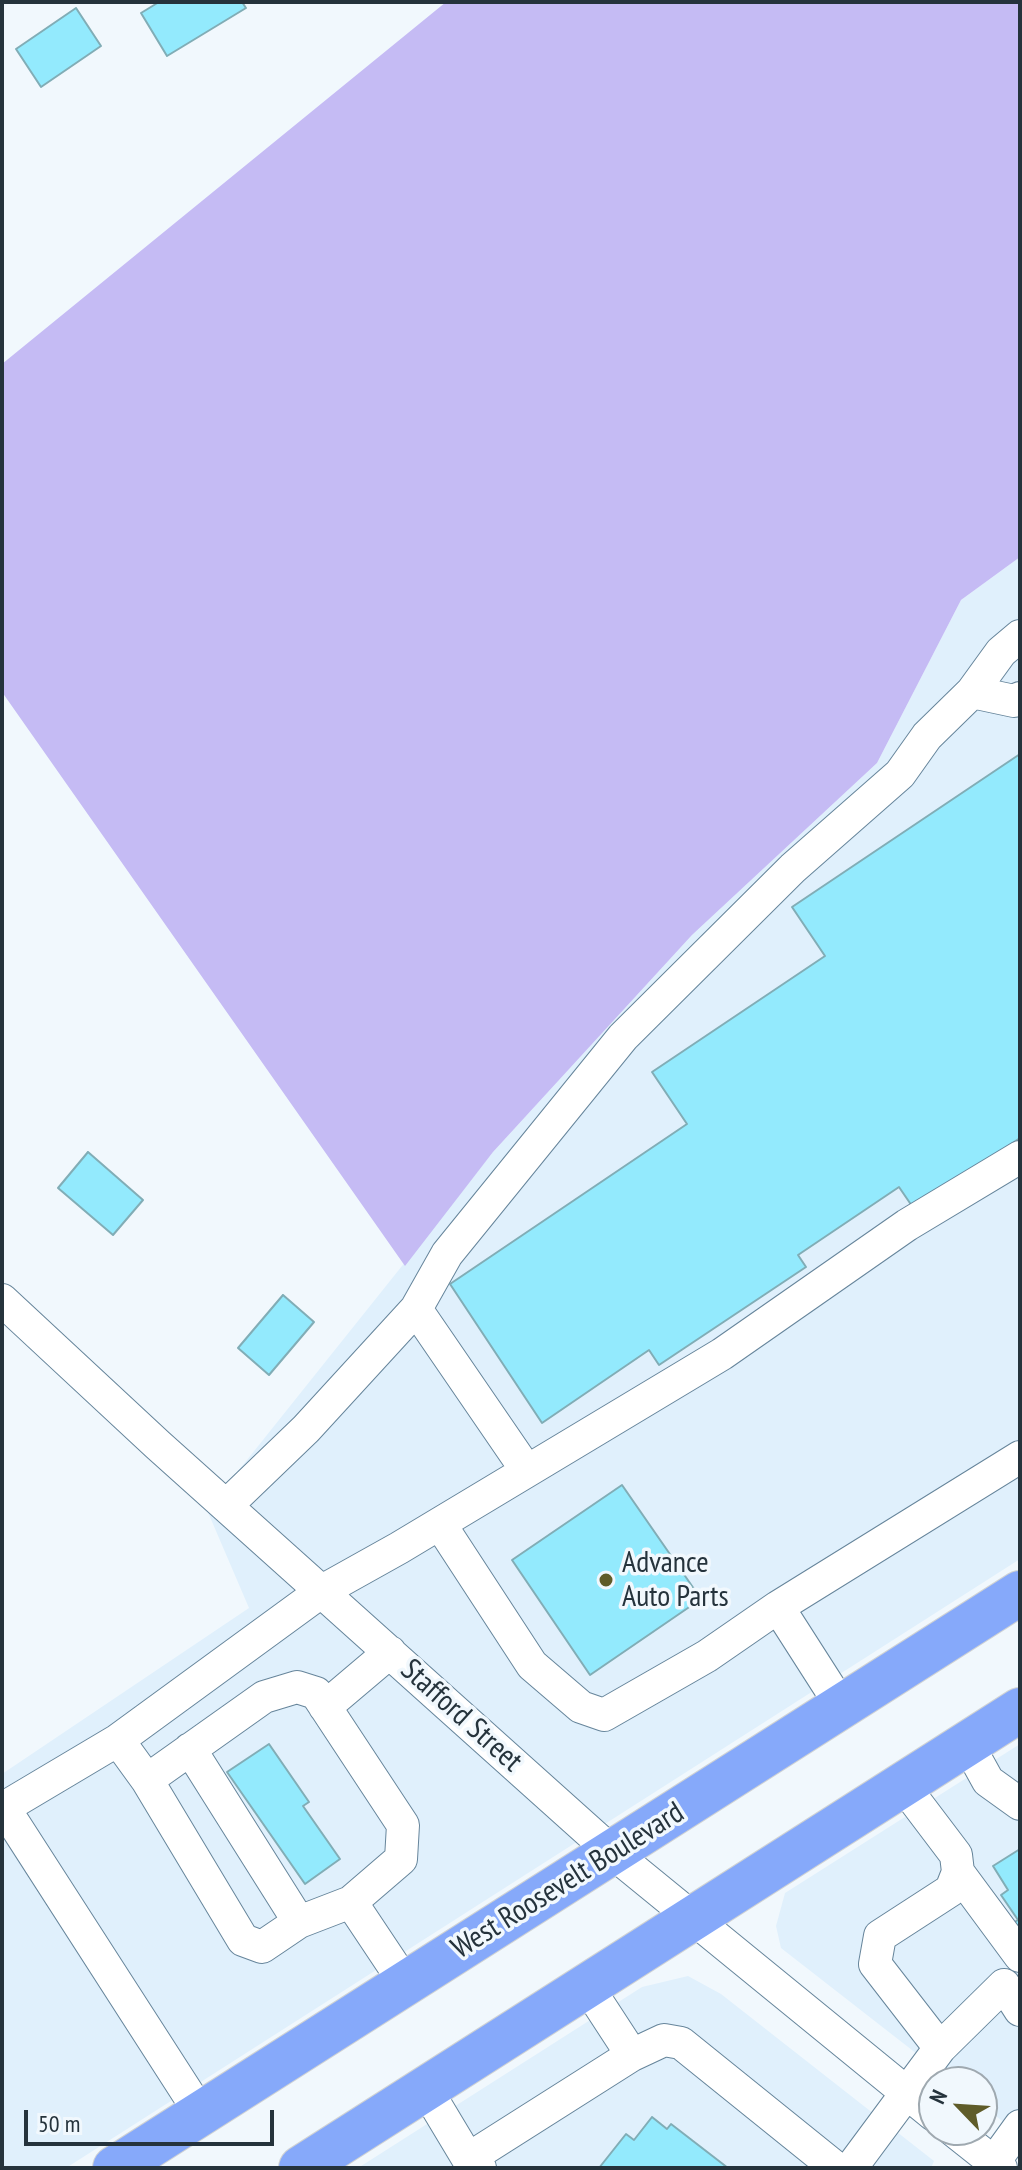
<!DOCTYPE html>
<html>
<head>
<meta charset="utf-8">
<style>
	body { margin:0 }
	#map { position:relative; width:1022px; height:2170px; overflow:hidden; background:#f1f8fd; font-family:"PT Sans Narrow",sans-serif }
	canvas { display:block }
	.frame { position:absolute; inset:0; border:4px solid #25333c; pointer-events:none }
	.north { position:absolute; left:918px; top:2066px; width:80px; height:80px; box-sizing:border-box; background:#f1f8fd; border:2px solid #9fa9b0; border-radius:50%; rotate:295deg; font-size:22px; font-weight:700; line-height:32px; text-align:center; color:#25333c }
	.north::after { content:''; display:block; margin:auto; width:28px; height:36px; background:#5f5c29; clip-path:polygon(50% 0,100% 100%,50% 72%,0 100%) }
	.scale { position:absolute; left:24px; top:2110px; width:250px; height:36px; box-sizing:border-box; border:4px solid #25333c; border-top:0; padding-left:10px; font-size:24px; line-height:28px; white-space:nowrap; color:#25333c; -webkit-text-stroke:6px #f1f8fd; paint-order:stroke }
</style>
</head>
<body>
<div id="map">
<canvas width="1022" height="2170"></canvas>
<div class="frame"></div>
<div class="north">N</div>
<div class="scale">50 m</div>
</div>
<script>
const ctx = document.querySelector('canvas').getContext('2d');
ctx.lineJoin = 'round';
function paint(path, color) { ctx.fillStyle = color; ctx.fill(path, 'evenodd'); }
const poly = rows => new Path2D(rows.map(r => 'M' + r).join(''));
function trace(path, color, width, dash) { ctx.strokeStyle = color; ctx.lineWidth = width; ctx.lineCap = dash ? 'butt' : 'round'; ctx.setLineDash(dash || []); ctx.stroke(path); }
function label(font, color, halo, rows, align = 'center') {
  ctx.font = font + ' "PT Sans Narrow",sans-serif'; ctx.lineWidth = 7; ctx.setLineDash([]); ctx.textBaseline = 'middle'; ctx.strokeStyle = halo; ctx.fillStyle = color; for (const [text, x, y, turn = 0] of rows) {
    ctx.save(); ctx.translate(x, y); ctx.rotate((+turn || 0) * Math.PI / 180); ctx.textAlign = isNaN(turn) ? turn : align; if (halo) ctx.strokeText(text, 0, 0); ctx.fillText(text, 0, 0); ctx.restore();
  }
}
const built = poly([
	[1020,557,1020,1559,66,2168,2,2168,2,1774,249,1608,207,1510,493,1152,692,935,877,763,961,600],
	[1020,1744,1020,2135,982,2105,982,2082,953,2082,781,1948,776,1926,785,1893],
	[688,1976,721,1994,934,2161,931,2168,358,2168,642,1987]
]);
const green = poly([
	[446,2,1020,2,1020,557,961,600,877,763,692,935,493,1152,405,1266,2,692,2,364]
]);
const building = poly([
	[159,2,242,2,246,8,167,56,141,13,159,2],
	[76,8,101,46,41,87,16,49,76,8],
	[1020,754,1020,1138,914,1209,899,1187,798,1255,806,1267,659,1365,649,1350,542,1423,450,1284,687,1124,652,1072,825,956,792,907,1020,754],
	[88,1152,143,1200,113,1235,58,1188,88,1152],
	[283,1295,314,1322,269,1375,238,1348,283,1295],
	[622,1485,701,1599,590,1675,512,1560,622,1485],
	[269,1744,309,1802,303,1806,340,1859,305,1884,227,1772,269,1744],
	[1020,1849,1020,1937,1011,1924,1018,1920,1001,1895,1008,1890,993,1866,1020,1849],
	[652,2117,667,2129,671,2124,728,2168,599,2168,626,2134,634,2140,652,2117]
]);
const minor = poly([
	[972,692,1001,652,1020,636],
	[2,1300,158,1445,613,1853,934,2115],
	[416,1309,527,1471],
	[227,1505,306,1429,416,1309,447,1254,623,1037,793,868,900,774,927,736,972,692,1014,701,1020,698],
	[440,1524,532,1665,581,1707,604,1715,707,1656,778,1607],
	[325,1707,390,1652],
	[842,1707,778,1607,1020,1457],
	[118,1740,147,1780,243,1940,262,1947,299,1922,351,1902,401,1859,403,1825,316,1693,297,1687,264,1697,147,1780],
	[967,1743,988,1781,1020,1804],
	[190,1749,299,1922],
	[903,1785,956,1855,958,1872,951,1890,880,1936,875,1964,940,2048,1004,1985,1020,2010],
	[4,1808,201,2114],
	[2,1809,118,1740,322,1591,399,1548,722,1354,907,1225,1020,1157],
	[958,1872,1020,1956],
	[351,1902,405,1983],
	[632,2055,664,2040,681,2043,836,2168],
	[426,2089,468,2159,480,2168],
	[953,2130,1001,2168],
	[468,2159,632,2055,587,1986],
	[994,2162,1020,2126],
	[851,2168,940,2048]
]);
const highway = poly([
	[115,2168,1020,1593],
	[301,2168,1020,1710]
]);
const markers = [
	[606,1580,8,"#5f5c29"]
];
const poiNames = [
	["Advance",622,1563],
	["Auto Parts",622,1597]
];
const streetNames = [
	["Stafford Street",461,1716,42],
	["West Roosevelt Boulevard",568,1881,-32]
];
paint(built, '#e0f0fc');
paint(green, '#c5bbf4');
paint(building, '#93eafd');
trace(building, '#81adb6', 2);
trace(minor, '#66859b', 34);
trace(highway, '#cfd2d4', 46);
trace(minor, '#fff', 32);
trace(highway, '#86a9fa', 44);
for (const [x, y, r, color] of markers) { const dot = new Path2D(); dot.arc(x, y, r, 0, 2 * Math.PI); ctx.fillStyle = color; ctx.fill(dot); trace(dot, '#f1f8fd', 3); }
label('30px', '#25333c', '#f1f8fd', poiNames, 'left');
label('30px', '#25333c', '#f1f8fd', streetNames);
</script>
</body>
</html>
